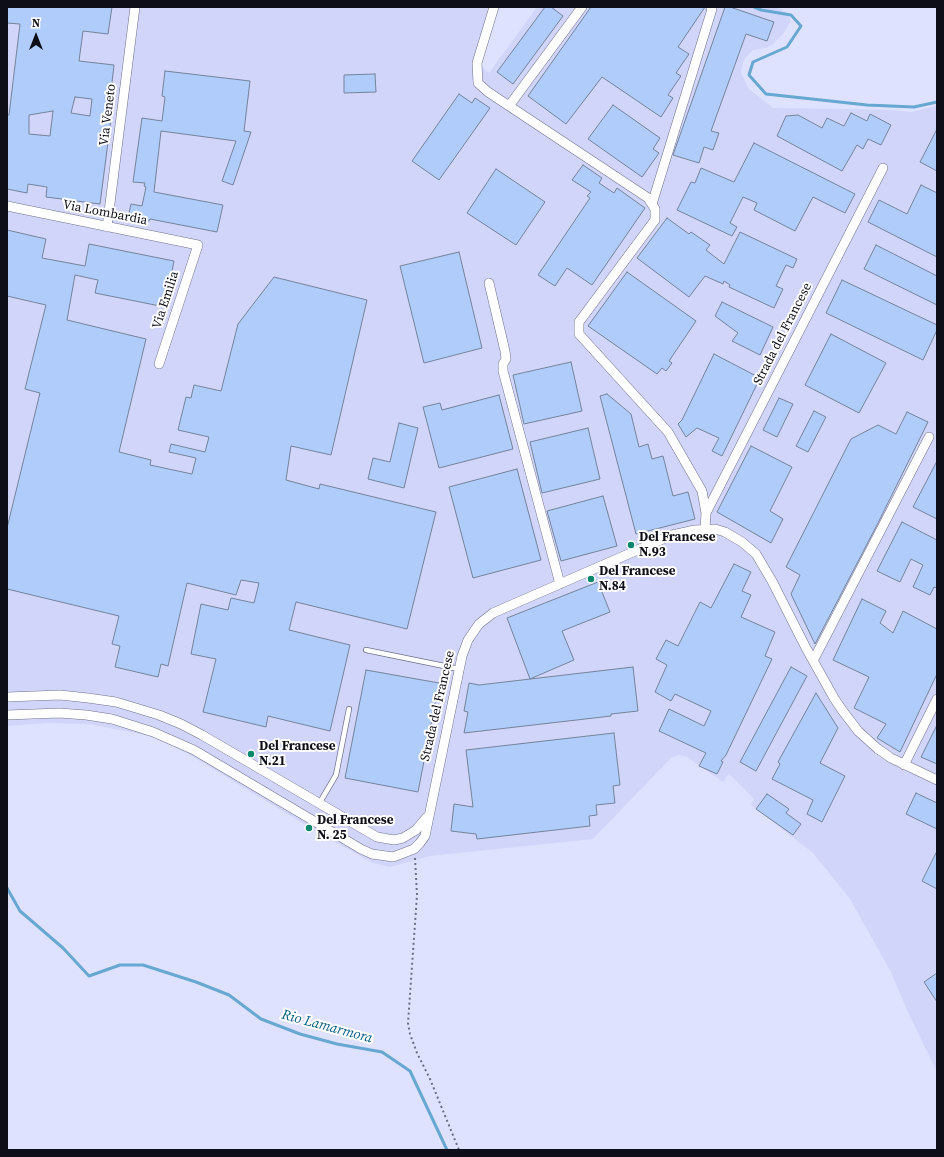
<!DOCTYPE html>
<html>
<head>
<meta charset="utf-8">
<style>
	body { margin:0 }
	#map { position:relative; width:944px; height:1157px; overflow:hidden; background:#dfe2ff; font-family:"Source Serif 4",serif }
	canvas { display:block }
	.frame { position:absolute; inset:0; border:8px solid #0d0e18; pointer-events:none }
	.north { position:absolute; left:16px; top:16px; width:40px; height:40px; -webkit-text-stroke:3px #fff; paint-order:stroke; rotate:0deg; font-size:11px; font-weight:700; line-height:16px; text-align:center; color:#0d0e18 }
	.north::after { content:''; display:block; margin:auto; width:14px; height:18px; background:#0d0e18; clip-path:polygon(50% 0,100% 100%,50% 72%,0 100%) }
</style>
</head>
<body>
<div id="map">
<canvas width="944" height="1157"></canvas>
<div class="frame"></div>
<div class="north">N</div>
</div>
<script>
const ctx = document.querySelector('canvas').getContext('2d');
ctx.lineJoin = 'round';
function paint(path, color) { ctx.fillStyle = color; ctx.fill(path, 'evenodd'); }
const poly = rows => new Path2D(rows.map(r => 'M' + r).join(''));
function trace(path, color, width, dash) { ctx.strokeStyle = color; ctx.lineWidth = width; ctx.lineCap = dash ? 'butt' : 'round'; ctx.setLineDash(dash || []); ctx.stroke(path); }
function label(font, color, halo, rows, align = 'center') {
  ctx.font = font + ' "Source Serif 4",serif'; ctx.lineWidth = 4; ctx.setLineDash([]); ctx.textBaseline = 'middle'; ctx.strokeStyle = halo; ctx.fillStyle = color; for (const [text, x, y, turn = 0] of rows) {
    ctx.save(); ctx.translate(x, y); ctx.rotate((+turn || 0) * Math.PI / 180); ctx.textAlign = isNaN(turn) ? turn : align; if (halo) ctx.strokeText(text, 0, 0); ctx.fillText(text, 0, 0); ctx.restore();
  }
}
const built = poly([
	[7,7,498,7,480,65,489,73,537,7,778,8,786,12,791,21,783,34,773,44,766,48,753,50,744,59,741,73,749,89,773,108,843,109,892,110,911,112,937,106,937,1072,907,1010,891,972,850,899,813,853,751,805,754,799,729,774,723,782,687,757,679,755,671,758,593,839,430,856,390,867,373,863,322,835,190,755,155,737,89,724,48,723,7,726]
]);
const stream = poly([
	[754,7,761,10,791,15,801,26,787,47,753,62,749,75,766,94,867,105,914,107,937,102],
	[7,888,20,911,63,948,89,976,120,965,143,965,196,982,229,995,261,1019,300,1034,337,1044,382,1052,410,1071,447,1150]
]);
const building = poly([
	[7,7,112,7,108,34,83,31,79,61,114,65,108,118,111,119,100,204,46,197,47,187,28,184,27,193,7,189,7,115,9,115,20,24,7,23,7,7],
	[75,97,92,99,90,116,71,113,75,97],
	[53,111,50,136,29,134,29,115,53,111],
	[545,7,551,7,563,16,513,84,497,72,545,7],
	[591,7,705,7,678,47,689,54,676,73,681,76,668,95,673,98,661,117,602,77,566,124,528,96,591,7],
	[725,7,730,7,774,22,767,41,746,34,711,131,719,133,713,150,704,147,699,163,673,155,725,7],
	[165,71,250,81,244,131,251,132,233,185,222,181,236,141,161,131,154,192,223,205,217,232,150,219,149,221,128,218,131,204,142,206,146,187,144,186,145,183,133,182,142,118,162,121,165,97,162,96,165,71],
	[375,74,376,92,344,93,344,75,375,74],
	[459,94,472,103,475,98,490,108,439,180,412,161,459,94],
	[613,105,660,138,653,149,659,153,642,177,588,139,613,105],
	[851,113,867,121,870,114,891,125,881,145,868,139,863,149,857,145,842,171,777,136,786,116,798,115,822,128,827,118,844,126,851,113],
	[937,129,937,171,920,162,937,129],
	[754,143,855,194,845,213,813,197,795,231,754,210,757,203,743,197,730,223,737,227,732,236,677,210,691,182,695,183,701,168,734,182,754,143],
	[583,165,602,178,599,183,614,193,617,188,645,208,592,285,567,268,555,286,538,275,590,198,587,196,591,192,572,180,583,165],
	[496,169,545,202,516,245,467,213,496,169],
	[921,185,937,193,937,257,868,222,879,200,907,214,921,185],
	[667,218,689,234,691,232,710,245,706,250,724,264,740,232,797,259,793,268,786,265,776,286,783,289,774,308,729,287,730,285,724,281,723,284,705,276,689,297,637,258,667,218],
	[7,230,46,239,42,258,85,266,89,244,174,261,165,307,95,293,98,280,75,275,67,320,146,339,119,452,151,460,150,465,192,474,196,458,169,452,171,444,205,452,209,437,178,430,186,397,191,398,194,385,221,391,238,324,274,277,367,300,331,455,291,446,286,480,319,489,320,484,436,512,407,629,296,602,289,630,350,645,330,731,268,716,266,727,203,712,216,659,191,654,201,604,228,610,231,598,254,603,259,583,241,580,236,595,187,583,168,666,161,664,158,677,115,667,120,646,112,644,119,616,7,589,7,528,40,393,25,389,46,305,7,296,7,230],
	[876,245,937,276,937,305,864,269,876,245],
	[459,252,482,348,424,363,400,266,459,252],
	[627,272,696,321,669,361,672,363,666,371,662,368,657,374,588,326,627,272],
	[842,280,937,325,937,330,923,360,826,313,842,280],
	[722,302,773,327,760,355,732,341,738,333,715,316,722,302],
	[831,334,886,363,859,413,805,385,831,334],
	[714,354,760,378,722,456,712,451,719,438,697,428,686,437,678,424,682,420,714,354],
	[571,362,582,411,524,424,513,375,571,362],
	[607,394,631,414,639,447,648,444,652,459,663,456,673,496,688,492,695,519,636,534,600,396,607,394],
	[499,395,513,449,439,468,423,407,440,403,442,410,499,395],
	[779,398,793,404,777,437,763,430,779,398],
	[814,411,826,417,808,452,796,446,814,411],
	[907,412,928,422,878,523,815,644,791,594,800,575,786,567,851,439,878,425,896,434,907,412],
	[399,423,418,428,404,488,368,479,373,458,390,462,399,423],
	[588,428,600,479,542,493,530,442,588,428],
	[751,446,792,467,770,511,783,519,771,543,717,512,751,446],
	[937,461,937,519,913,507,937,461],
	[517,469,541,560,473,578,449,487,517,469],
	[603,496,617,546,561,561,547,511,603,496],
	[902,522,937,540,937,588,934,587,930,595,913,587,923,565,911,559,900,582,877,571,902,522],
	[734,564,751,572,742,591,751,595,741,617,775,632,765,656,772,659,726,755,721,761,723,762,717,774,699,766,706,753,659,731,669,709,704,726,711,711,675,694,671,701,655,692,667,665,656,659,666,640,678,646,700,602,711,608,734,564],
	[598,582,610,612,562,631,574,660,530,679,507,618,598,582],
	[862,599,886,611,880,623,893,633,903,611,937,629,937,674,900,752,877,738,886,724,854,708,869,677,833,660,862,599],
	[633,667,638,711,611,714,611,716,464,733,468,712,464,711,469,683,479,685,633,667],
	[791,667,807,676,756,771,740,762,791,667],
	[366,670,439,683,418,792,345,778,366,670],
	[816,693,838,728,820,763,845,776,822,822,807,814,813,800,772,779,780,764,778,762,816,693],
	[937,725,937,764,921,757,937,725],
	[614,733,620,785,613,786,615,803,596,805,597,815,589,816,590,826,477,839,476,834,451,831,454,804,473,807,466,750,614,733],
	[916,793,937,803,937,829,906,814,916,793],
	[767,794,789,809,786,813,801,824,793,835,756,809,767,794],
	[937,851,937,889,922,881,937,851],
	[937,973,937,1002,924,982,937,973]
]);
const path = poly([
	[415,858,417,895,408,1023,410,1034,417,1053,430,1079,459,1150]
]);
const service = poly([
	[366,650,459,669],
	[319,804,336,775,349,709]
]);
const minor = poly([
	[494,7,477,63,478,83,488,92,648,198,655,209,655,220,579,322,579,334,668,432,702,491,706,513,705,529],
	[509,106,582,7],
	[652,204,712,9,711,7],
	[7,206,198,245,159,364],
	[107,227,135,7],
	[489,283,505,351,506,359,503,364,503,371,560,584],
	[706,513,883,168],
	[813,661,929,437],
	[7,697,60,695,88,698,116,702,159,715,181,724,202,735,377,837,394,840,403,838,416,830,427,817],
	[7,715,59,713,86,715,112,719,153,732,194,750,361,849,372,854,393,857,414,849,420,843,425,836,462,656,468,640,479,624,493,613,672,535,695,530,715,529,725,532,742,542,756,554,772,581,806,648,834,698,842,710,858,731,878,749,891,758,937,780],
	[904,765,937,699]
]);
const markers = [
	[631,545,4,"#08896d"],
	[591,579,4,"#08896d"],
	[251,754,4,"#08896d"],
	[309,828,4,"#08896d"]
];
const streetNames = [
	["Via Veneto",108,115,-83],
	["Via Lombardia",105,213,11],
	["Via Emilia",166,300,-72],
	["Strada del Francese",783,334,-63],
	["Strada del Francese",438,706,-77]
];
const poiNames = [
	["Del Francese",639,538],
	["N.93",639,553],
	["Del Francese",599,572],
	["N.84",599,587],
	["Del Francese",259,747],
	["N.21",259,762],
	["Del Francese",317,821],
	["N. 25",317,836]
];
const waterNames = [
	["Rio Lamarmora",327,1027,15]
];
paint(built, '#d1d5f9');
trace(stream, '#66a8d1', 3);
paint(building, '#afccfa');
trace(building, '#75849c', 1);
trace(service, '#6f728b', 6);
trace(minor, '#6f728b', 10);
trace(path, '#6c6e81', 2, [2, 3]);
trace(service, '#fff', 4.5);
trace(minor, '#fff', 9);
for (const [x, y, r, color] of markers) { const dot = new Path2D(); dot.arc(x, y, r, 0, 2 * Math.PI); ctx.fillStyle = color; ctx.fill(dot); trace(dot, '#fff', 1.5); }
label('13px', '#0d0e18', '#fff', streetNames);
label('bold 13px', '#0d0e18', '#fff', poiNames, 'left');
label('italic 14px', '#055c83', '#fff', waterNames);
</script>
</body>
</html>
